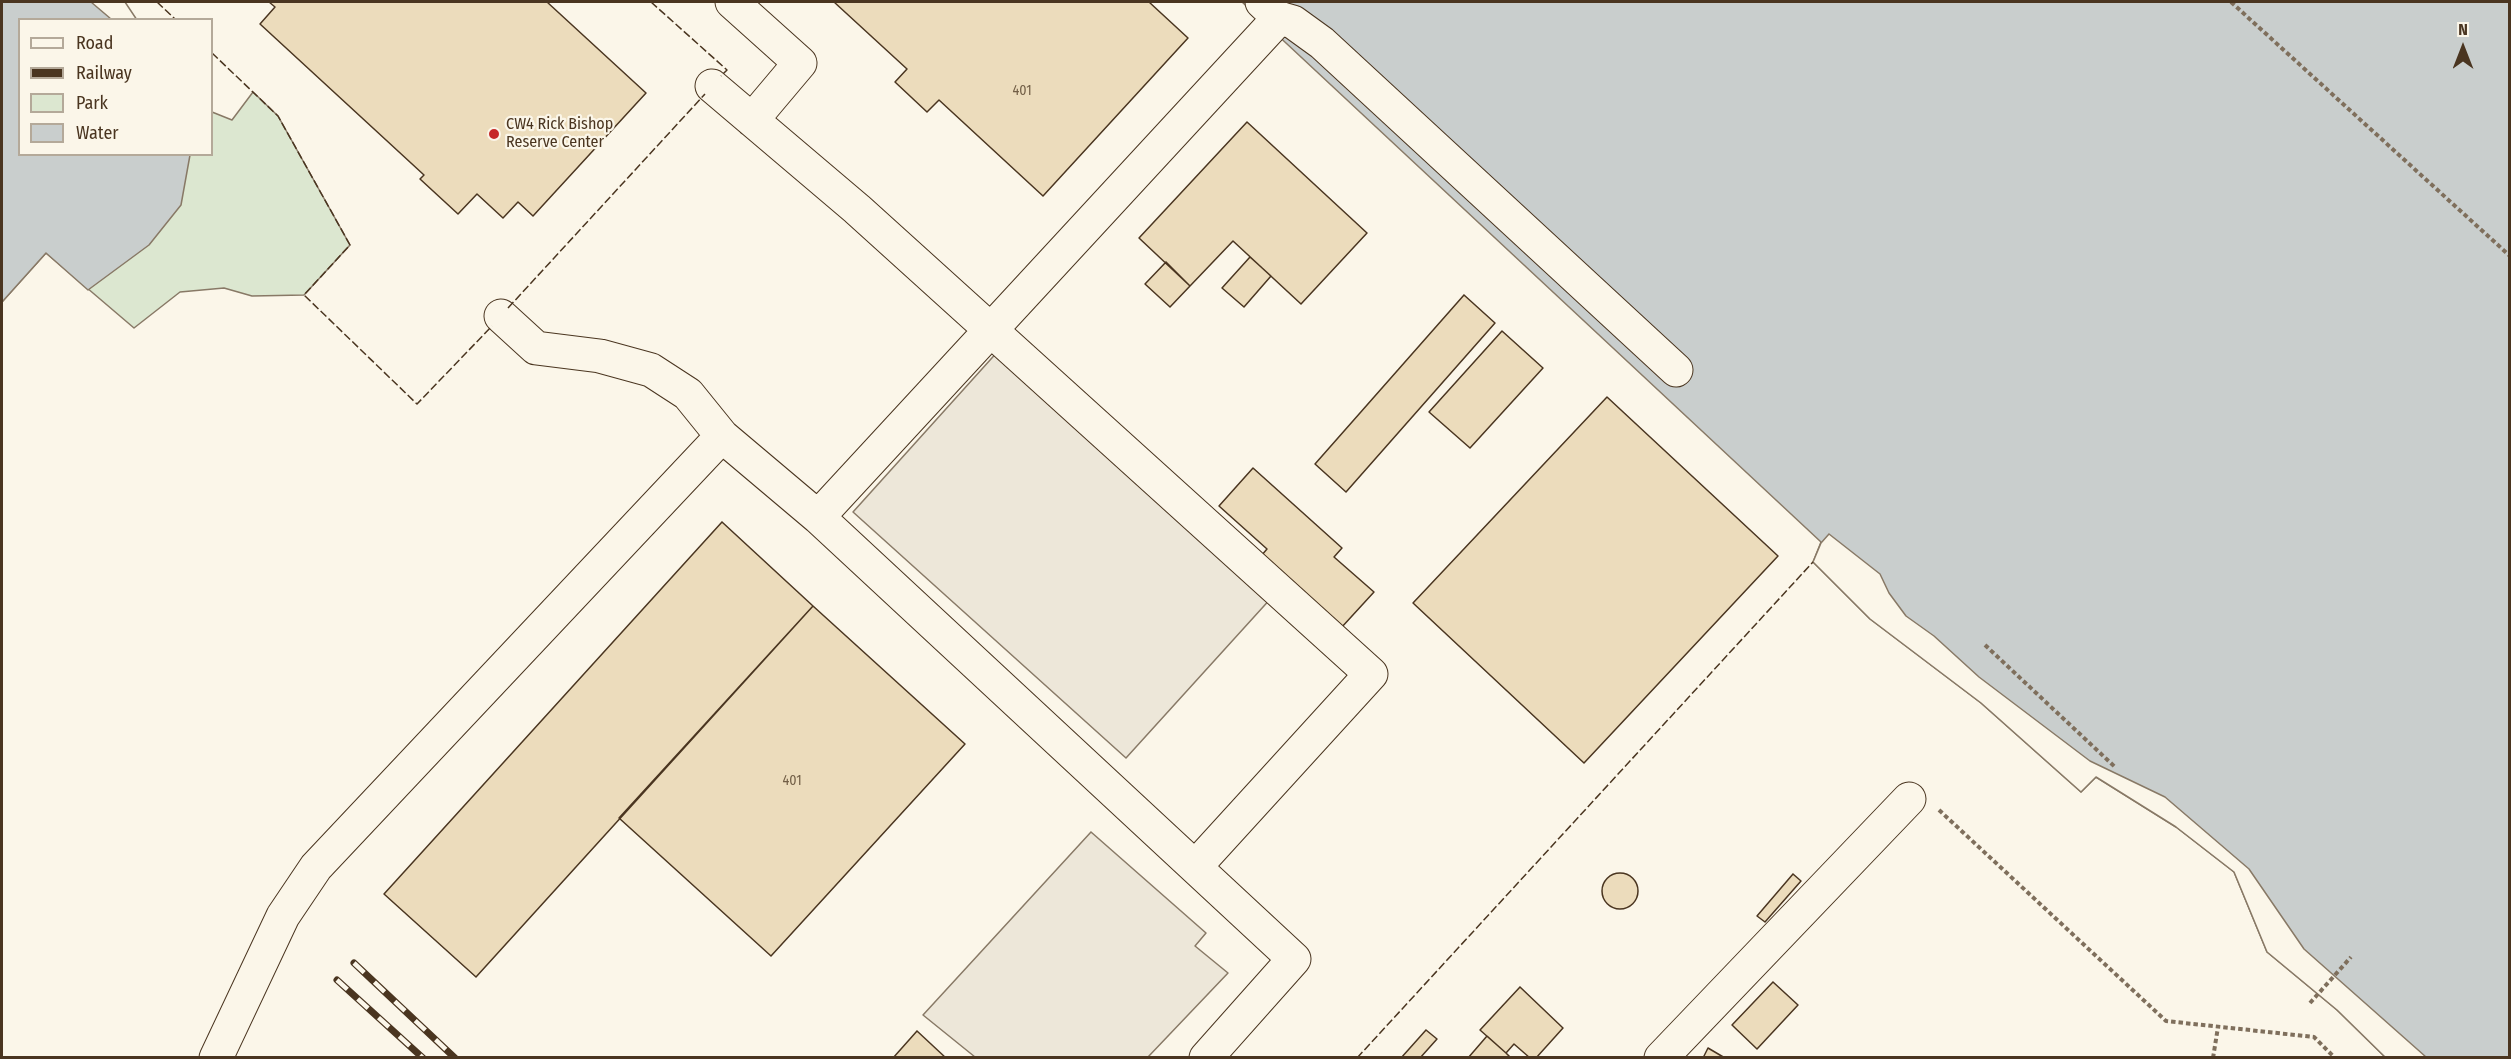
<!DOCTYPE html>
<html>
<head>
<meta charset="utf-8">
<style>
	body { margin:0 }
	#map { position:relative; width:2511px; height:1059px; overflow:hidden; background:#fbf6e9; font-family:"Fira Sans Condensed",sans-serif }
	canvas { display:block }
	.frame { position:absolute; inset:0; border:3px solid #4a3520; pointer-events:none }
	.legend { position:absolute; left:18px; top:18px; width:195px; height:138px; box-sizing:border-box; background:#fbf6e9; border:2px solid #b4a999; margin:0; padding:8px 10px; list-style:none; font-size:18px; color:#4a3520 }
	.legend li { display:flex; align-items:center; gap:12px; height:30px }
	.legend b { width:30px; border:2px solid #b4a999 }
	.north { position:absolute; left:2433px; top:18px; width:60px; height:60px; -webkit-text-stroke:4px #fbf6e9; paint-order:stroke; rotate:0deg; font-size:16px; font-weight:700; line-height:24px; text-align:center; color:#4a3520 }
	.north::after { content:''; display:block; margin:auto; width:21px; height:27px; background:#4a3520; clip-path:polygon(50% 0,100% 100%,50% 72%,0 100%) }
</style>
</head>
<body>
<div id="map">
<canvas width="2511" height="1059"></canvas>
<div class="frame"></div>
<ul class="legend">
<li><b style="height:8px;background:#fbf6e9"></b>Road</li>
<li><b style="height:8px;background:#4a3520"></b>Railway</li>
<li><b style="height:16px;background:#dce7d0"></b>Park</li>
<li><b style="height:16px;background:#c9cecd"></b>Water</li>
</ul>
<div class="north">N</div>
</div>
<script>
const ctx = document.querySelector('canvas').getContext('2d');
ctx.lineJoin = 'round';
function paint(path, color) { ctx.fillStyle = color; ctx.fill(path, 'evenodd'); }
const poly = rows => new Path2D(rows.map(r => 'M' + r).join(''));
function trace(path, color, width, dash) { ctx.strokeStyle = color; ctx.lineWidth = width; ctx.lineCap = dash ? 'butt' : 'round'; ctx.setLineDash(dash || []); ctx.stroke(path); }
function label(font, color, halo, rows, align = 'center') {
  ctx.font = font + ' "Fira Sans Condensed",sans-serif'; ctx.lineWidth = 4.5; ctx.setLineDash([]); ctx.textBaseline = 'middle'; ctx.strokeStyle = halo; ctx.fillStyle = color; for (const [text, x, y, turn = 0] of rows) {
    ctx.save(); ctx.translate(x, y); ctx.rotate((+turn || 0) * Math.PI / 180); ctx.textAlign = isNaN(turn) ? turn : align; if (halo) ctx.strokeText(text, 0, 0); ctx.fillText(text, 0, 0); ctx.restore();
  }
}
const green = poly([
	[2,2,20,20,20,154,212,154,212,112,232,120,253,92,278,116,350,245,304,295,252,296,224,288,180,292,134,328,46,253,2,302,2,2]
]);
const parking = poly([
	[1000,349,1273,596,1126,758,853,512,1000,349],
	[1091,832,1206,933,1195,946,1228,973,1148,1057,975,1057,923,1015,1091,832]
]);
const water = poly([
	[2,2,121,2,134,19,20,20,20,154,190,155,181,205,149,245,88,290,46,253,2,302,2,2],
	[1242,2,2509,2,2509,1057,2385,1057,2337,1010,2267,952,2234,872,2176,827,2096,777,2081,792,1981,703,1870,619,1813,562,1821,542,1242,2]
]);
const pier = poly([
	[91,2,125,2,137,20,111,19,91,2],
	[1829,534,1880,574,1889,593,1906,616,1934,636,1979,677,2090,761,2165,797,2249,869,2304,949,2426,1057,2385,1057,2337,1010,2267,952,2234,872,2176,827,2096,777,2081,792,1981,703,1870,619,1813,562,1821,543,1829,534]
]);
const building = poly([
	[269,2,547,2,646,93,533,216,518,202,503,218,477,194,458,214,420,179,424,175,260,24,275,7,269,2],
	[834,2,1149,2,1188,38,1043,196,939,100,927,112,895,82,907,69,834,2],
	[1247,122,1367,233,1301,304,1233,241,1190,286,1139,238,1247,122],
	[1250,257,1271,276,1244,307,1222,288,1250,257],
	[1166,262,1190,286,1170,307,1145,284,1166,262],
	[1464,295,1495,323,1346,492,1315,464,1464,295],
	[1502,331,1543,368,1470,448,1429,412,1502,331],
	[1607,397,1778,556,1584,763,1413,603,1607,397],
	[1253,468,1342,548,1334,557,1374,592,1341,628,1261,556,1267,549,1219,506,1253,468],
	[722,522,813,606,476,977,384,894,722,522],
	[813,606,965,744,771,956,619,818,813,606],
	'1602 891a18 18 0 1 1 36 0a18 18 0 1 1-36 0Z',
	[1793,874,1801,881,1765,922,1757,916,1793,874],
	[1773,982,1798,1005,1757,1049,1732,1025,1773,982],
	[1520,987,1563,1028,1536,1058,1530,1058,1514,1044,1506,1053,1480,1030,1520,987],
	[1426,1030,1437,1039,1420,1058,1401,1058,1426,1030],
	[917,1031,946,1058,893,1058,917,1031],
	[1487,1036,1506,1053,1511,1058,1468,1058,1487,1036],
	[1708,1048,1725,1058,1703,1058,1708,1048]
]);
const path = poly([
	[2231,2,2510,256],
	[1985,645,2115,767],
	[1939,810,2166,1021,2314,1037,2335,1058],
	[2310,1003,2351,957],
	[2213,1058,2218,1027]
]);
const minor = poly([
	[732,2,800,63,752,120],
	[1279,18,1293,22,1322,43,1676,370],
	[712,86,857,209,1371,674,1195,867],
	[501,316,536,348,600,356,651,370,688,394,722,436,818,517,1294,959,1206,1058],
	[818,517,1279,18,1262,2],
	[216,1058,283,916,316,867,722,436],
	[1661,1058,1909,799]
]);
const rail = poly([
	[354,963,455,1058],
	[337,980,423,1058]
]);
const fence = poly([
	[157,2,176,20],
	[651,2,727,70,721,76],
	[212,53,278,116,350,245,304,295,417,404,492,326],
	[508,308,705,94],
	[1357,1058,1813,562]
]);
const markers = [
	[494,134,6,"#c62828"]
];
const numberNames = [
	["401",1022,91],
	["401",792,781]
];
const poiNames = [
	["CW4 Rick Bishop",506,125],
	["Reserve Center",506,143]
];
paint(green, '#dce7d0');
trace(green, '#887966', 1.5);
paint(parking, '#ede7d9');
trace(parking, '#887966', 1.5);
paint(water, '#c9cecd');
trace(water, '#887966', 1.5);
paint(pier, '#fbf6e9');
trace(pier, '#887966', 1.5);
paint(building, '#ecdcbc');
trace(building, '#4a3520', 1.5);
trace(minor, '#4a3520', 35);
trace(path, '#7f6f5c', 4, [4.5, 3]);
trace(minor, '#fbf6e9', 33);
trace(rail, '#4a3520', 7);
trace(rail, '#fbf6e9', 4.5, [14]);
trace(fence, '#4a3520', 1.5, [8, 3]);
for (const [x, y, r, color] of markers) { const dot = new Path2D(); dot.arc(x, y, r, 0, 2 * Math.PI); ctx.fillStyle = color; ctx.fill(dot); trace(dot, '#fbf6e9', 2); }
label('14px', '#725f47', null, numberNames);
label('16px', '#4a3520', '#fbf6e9', poiNames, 'left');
</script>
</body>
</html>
